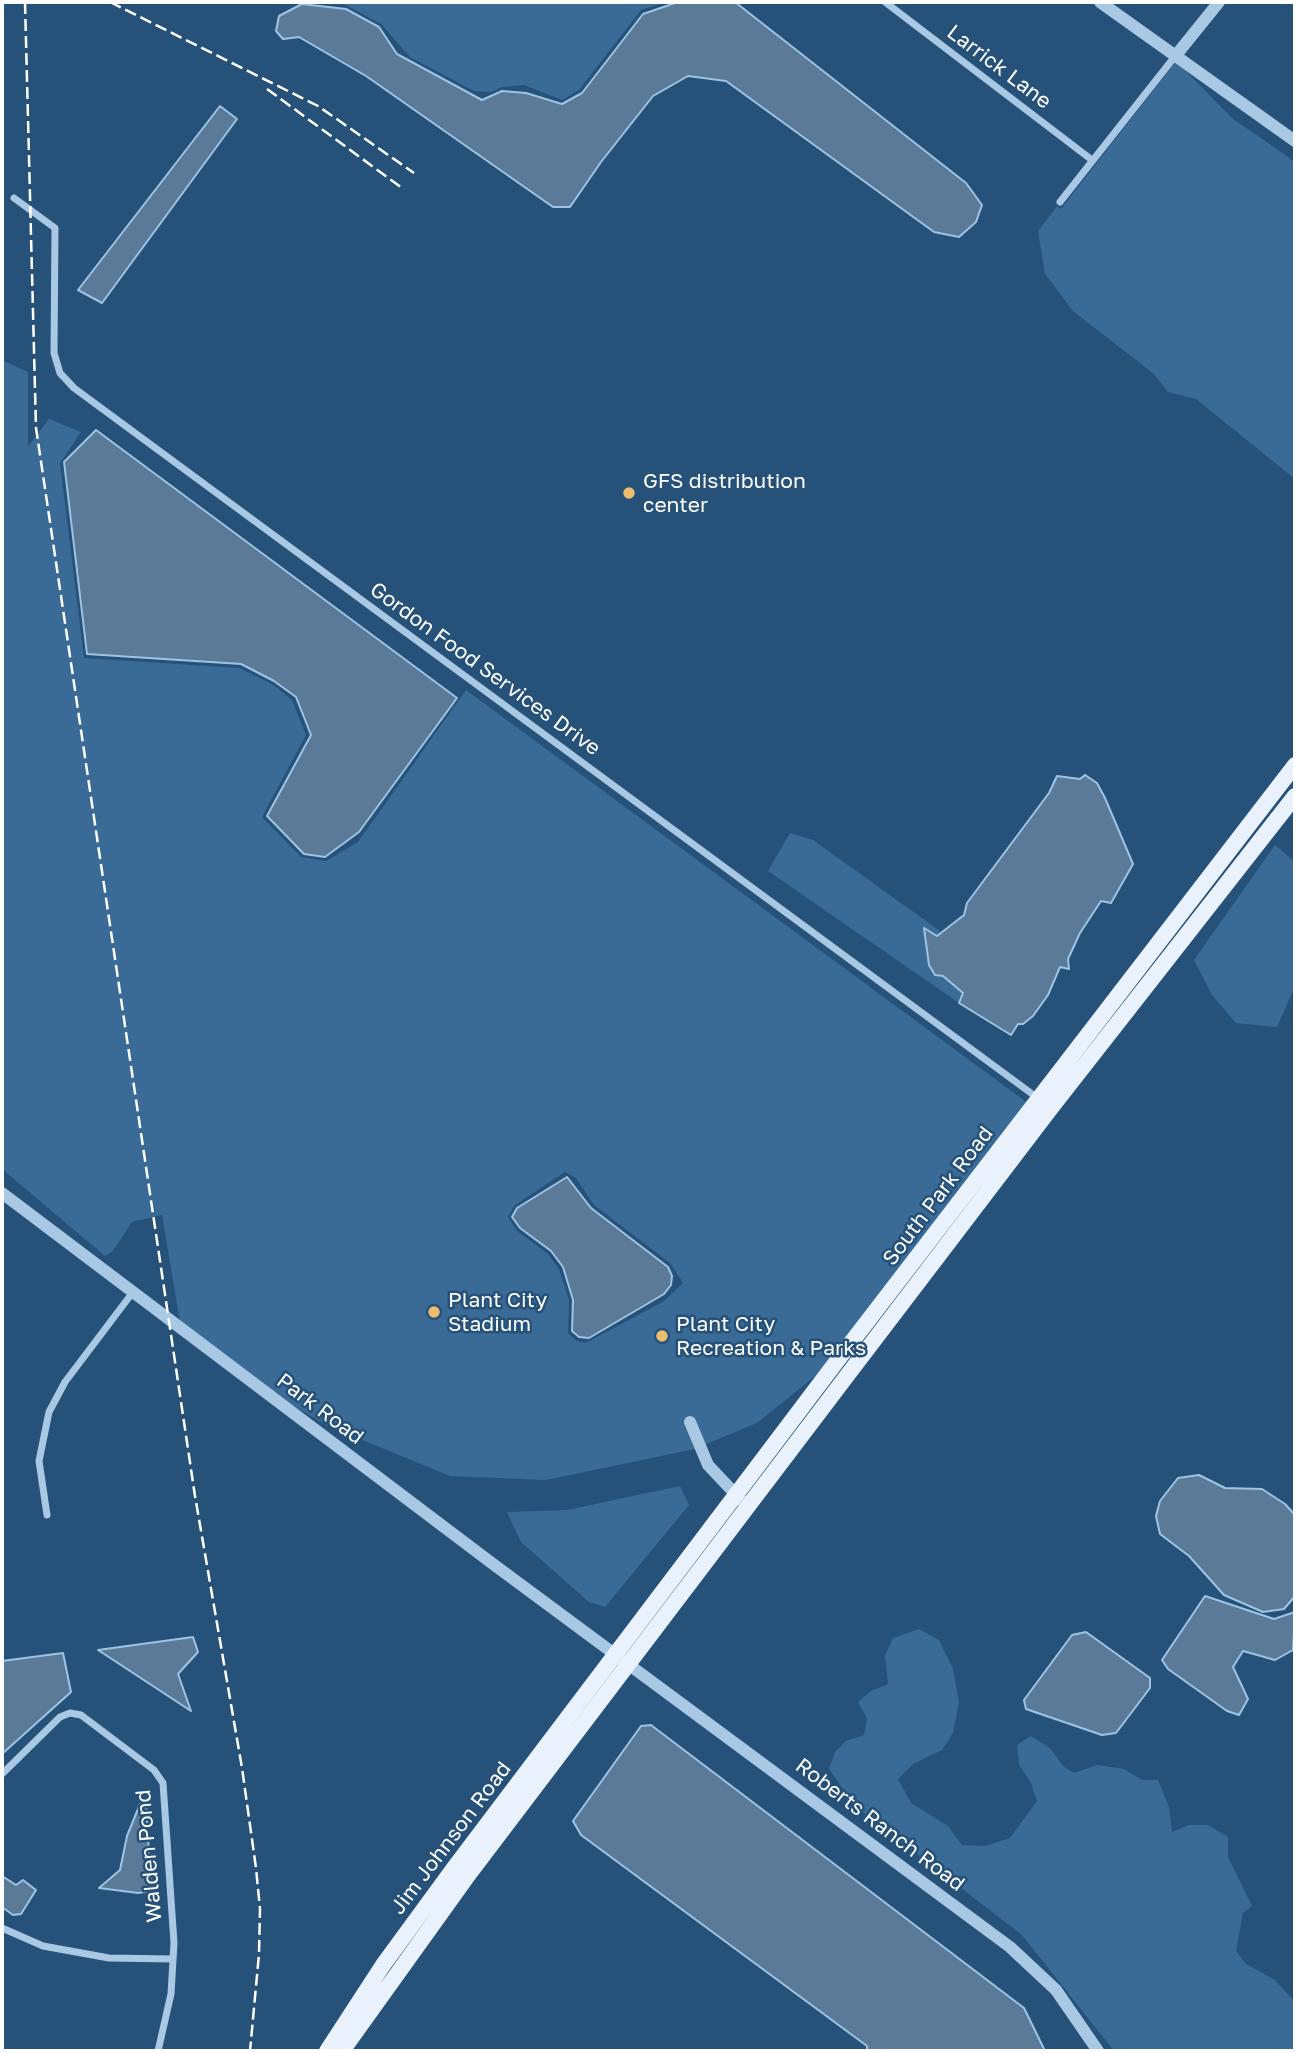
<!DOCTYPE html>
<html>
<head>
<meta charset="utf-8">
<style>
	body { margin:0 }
	#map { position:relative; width:1297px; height:2053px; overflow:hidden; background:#265179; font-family:"Golos Text",sans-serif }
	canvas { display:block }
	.frame { position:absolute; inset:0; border:4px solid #fff; pointer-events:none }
</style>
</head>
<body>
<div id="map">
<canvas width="1297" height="2053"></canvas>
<div class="frame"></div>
</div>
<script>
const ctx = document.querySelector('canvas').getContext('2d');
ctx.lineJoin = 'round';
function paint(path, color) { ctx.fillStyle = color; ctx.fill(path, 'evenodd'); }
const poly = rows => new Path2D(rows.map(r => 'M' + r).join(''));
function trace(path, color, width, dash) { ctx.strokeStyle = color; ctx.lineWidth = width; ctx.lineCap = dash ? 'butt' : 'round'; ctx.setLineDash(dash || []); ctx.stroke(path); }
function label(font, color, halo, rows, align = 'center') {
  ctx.font = font + ' "Golos Text",sans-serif'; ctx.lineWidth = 5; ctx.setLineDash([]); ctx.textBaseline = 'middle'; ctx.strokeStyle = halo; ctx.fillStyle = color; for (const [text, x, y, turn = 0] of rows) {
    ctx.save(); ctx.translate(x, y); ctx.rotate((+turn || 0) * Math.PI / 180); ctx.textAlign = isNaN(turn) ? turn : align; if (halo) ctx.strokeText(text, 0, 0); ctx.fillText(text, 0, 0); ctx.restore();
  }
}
const green = poly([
	[321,2,666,2,641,10,579,90,562,100,524,85,502,87,491,92,474,91,410,57,381,24,346,5],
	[1176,61,1232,118,1295,162,1295,479,1196,399,1168,392,1154,374,1073,311,1045,274,1038,231,1057,206,1061,209],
	[2,360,28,372,28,447,49,419,81,432,60,463,84,658,239,668,272,684,292,700,306,735,262,817,301,857,326,861,358,842,466,690,1029,1104,829,1365,757,1423,704,1445,692,1416,684,1420,695,1449,546,1480,450,1476,326,1425,289,1403,180,1322,162,1215,132,1222,113,1251,105,1256,2,1169],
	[565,1172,576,1178,594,1205,670,1263,683,1283,664,1301,586,1343,577,1341,568,1333,569,1300,559,1269,548,1254,517,1231,508,1217,515,1205],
	[790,833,813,840,940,931,937,936,924,929,929,965,963,993,959,1003,768,871],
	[1275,845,1295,862,1295,986,1277,1027,1236,1023,1212,995,1194,960],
	[680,1486,689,1505,605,1607,589,1602,521,1542,507,1512,567,1510],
	[919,1629,939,1640,953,1669,959,1702,953,1733,942,1750,913,1764,898,1779,911,1803,948,1826,962,1845,985,1846,1010,1838,1037,1801,1031,1783,1019,1765,1017,1745,1031,1736,1050,1748,1063,1766,1074,1773,1097,1765,1124,1769,1142,1780,1158,1780,1169,1807,1172,1832,1189,1825,1208,1825,1228,1837,1228,1857,1252,1906,1243,1913,1236,1951,1246,1964,1275,1980,1295,2002,1295,2051,1114,2051,1022,1935,856,1807,829,1769,835,1752,846,1741,864,1735,867,1718,858,1702,871,1691,888,1684,885,1656,893,1638]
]);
const water = poly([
	[678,2,735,2,966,183,982,205,976,222,959,237,934,232,726,81,688,76,653,96,601,162,570,207,553,207,366,76,299,37,283,39,276,31,279,16,302,4,346,9,379,27,397,54,482,100,502,91,526,93,562,104,582,93,643,14,678,2],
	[220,106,237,119,102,303,78,290,220,106],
	[96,430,457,698,359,832,325,857,304,854,267,816,311,735,296,697,274,681,241,664,87,654,64,462,96,430],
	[1085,775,1097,783,1105,798,1133,864,1111,903,1101,901,1080,933,1068,959,1069,969,1060,967,1048,995,1033,1016,1023,1024,1018,1024,1011,1035,959,1003,963,993,943,976,935,975,929,965,924,928,937,936,964,915,967,903,1049,793,1057,776,1080,779,1085,775],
	[567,1177,591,1208,668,1267,672,1276,671,1285,664,1294,589,1338,579,1337,572,1331,573,1300,563,1267,551,1251,520,1228,512,1217,517,1208,567,1177],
	[1199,1475,1225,1488,1262,1489,1285,1504,1295,1515,1295,1596,1284,1609,1263,1612,1224,1595,1189,1556,1160,1534,1156,1516,1160,1501,1178,1478,1199,1475],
	[1205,1596,1274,1619,1295,1612,1293,1650,1275,1660,1243,1651,1233,1667,1248,1699,1239,1715,1227,1711,1168,1669,1162,1660,1205,1596],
	[1086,1632,1150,1678,1150,1688,1116,1733,1102,1735,1026,1709,1024,1700,1072,1635,1086,1632],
	[193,1637,198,1652,178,1674,191,1711,98,1650,193,1637],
	[63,1653,71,1692,2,1754,2,1661,63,1653],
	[651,1725,1024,2008,1045,2051,867,2051,867,2046,581,1835,573,1821,641,1726,651,1725],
	[146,1800,151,1891,138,1893,99,1888,120,1870,127,1836,140,1804,146,1800],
	[2,1876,16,1885,23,1880,36,1890,21,1914,13,1915,2,1907,2,1876]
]);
const minor = poly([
	[885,2,1092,160],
	[14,198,55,228,54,353,60,373,74,388,1039,1099],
	[1060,202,1176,55],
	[47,1515,39,1461,49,1412,65,1382,133,1292],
	[2,1774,60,1717,70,1713,81,1715,154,1770,163,1783,174,1943,171,1994,158,2051],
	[2,1928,43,1946,109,1958,173,1959]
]);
const tertiary = poly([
	[1100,2,1295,141],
	[1177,54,1219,2],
	[2,1193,493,1564,1010,1947,1056,1990,1098,2051],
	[690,1422,708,1465,741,1500]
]);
const primary = poly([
	[327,2051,383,1965,454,1868,837,1361,1295,765],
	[342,2051,466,1878,846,1377,1051,1108,1295,796]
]);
const rail = poly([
	[25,2,36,428,195,1496,242,1768,256,1868,260,1909,259,1954,250,2051],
	[110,2,318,106,414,173],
	[267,89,402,188]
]);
const markers = [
	[629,493,7,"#ecbd6d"],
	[434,1312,7,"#ecbd6d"],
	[662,1336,7,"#ecbd6d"]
];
const streetNames = [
	["Larrick Lane",999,67,37],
	["Gordon Food Services Drive",485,669,36],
	["South Park Road",938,1196,-53],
	["Park Road",320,1409,37],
	["Roberts Ranch Road",880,1825,37],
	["Jim Johnson Road",451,1838,-53],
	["Walden Pond",149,1856,-95]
];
const poiNames = [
	["GFS distribution",643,481],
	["center",643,505],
	["Plant City",448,1300],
	["Stadium",448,1324],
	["Plant City",676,1324],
	["Recreation & Parks",676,1348]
];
paint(green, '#396b96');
paint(water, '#5a7a97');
trace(water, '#9dc4e4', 2);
trace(minor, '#a8c8e3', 7);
trace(tertiary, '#a8c8e3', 12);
trace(primary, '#e8f1fc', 16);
trace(rail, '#fff', 2.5, [12, 5]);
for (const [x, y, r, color] of markers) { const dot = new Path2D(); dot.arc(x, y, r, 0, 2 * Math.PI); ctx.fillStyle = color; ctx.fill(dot); trace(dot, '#265179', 2.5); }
label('21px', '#fff', '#265179', streetNames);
label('21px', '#fff', '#265179', poiNames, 'left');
</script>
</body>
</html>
